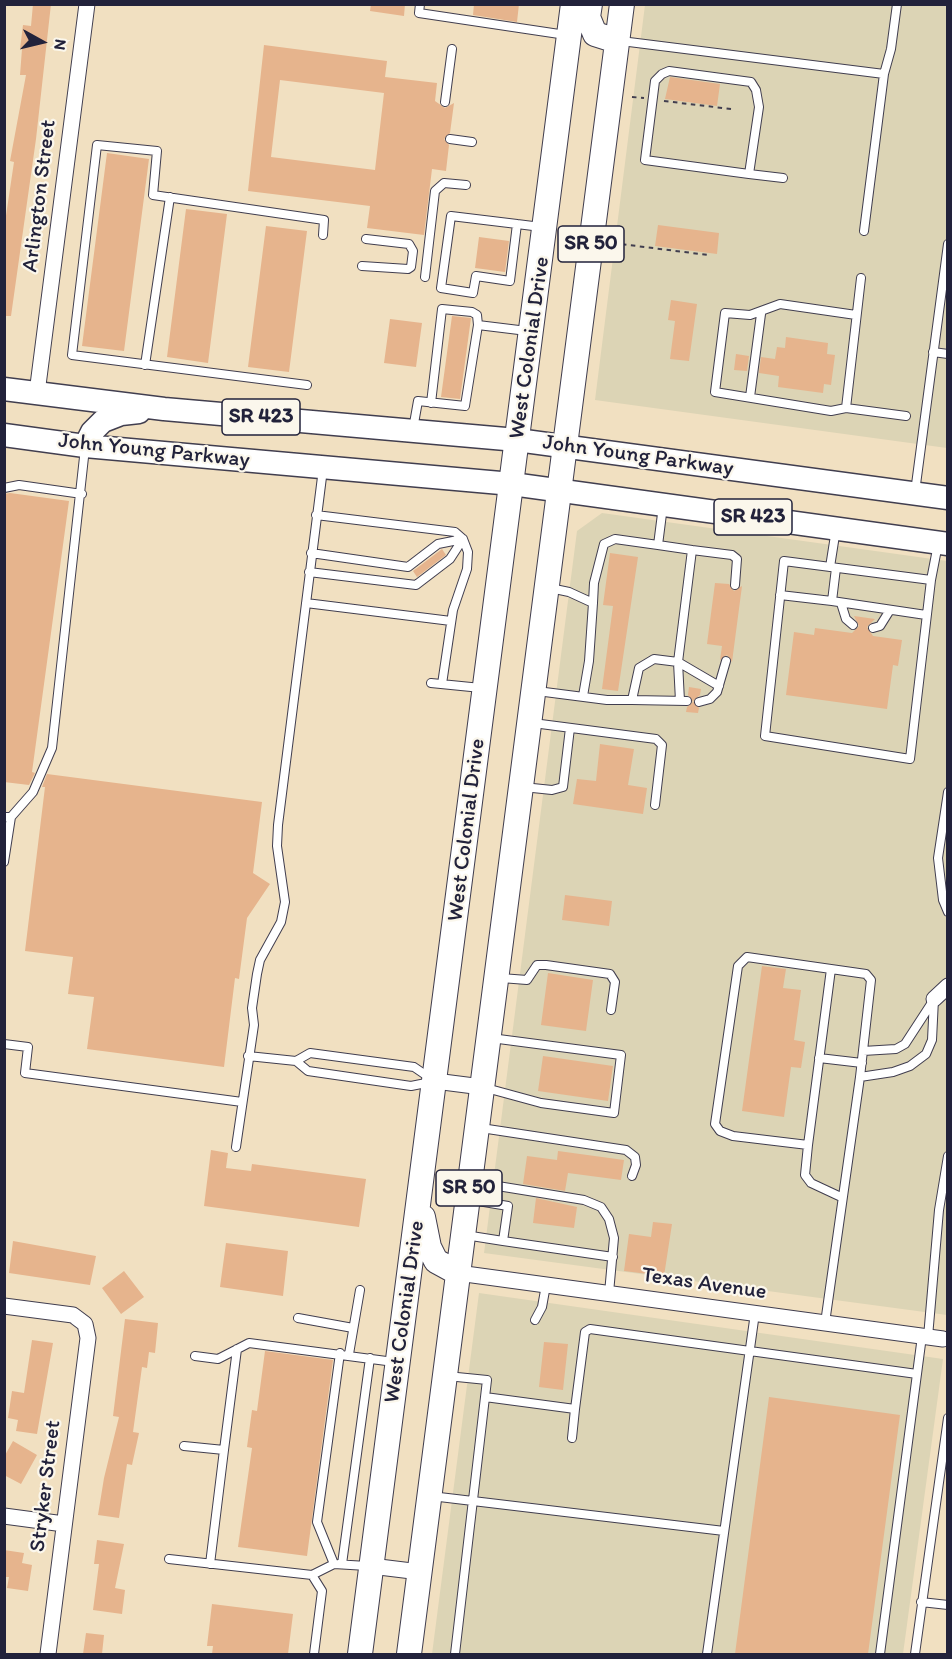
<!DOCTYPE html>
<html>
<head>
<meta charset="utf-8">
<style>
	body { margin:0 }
	#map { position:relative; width:952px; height:1659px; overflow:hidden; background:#f1e0c1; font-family:Itim,sans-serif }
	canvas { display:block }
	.frame { position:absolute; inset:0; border:6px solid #22223b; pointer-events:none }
	.north { position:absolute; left:12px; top:12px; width:60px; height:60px; -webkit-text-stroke:4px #fbf7ec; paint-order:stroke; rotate:98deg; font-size:16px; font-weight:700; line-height:24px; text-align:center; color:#22223b }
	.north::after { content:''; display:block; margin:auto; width:21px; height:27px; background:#22223b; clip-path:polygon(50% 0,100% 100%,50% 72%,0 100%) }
</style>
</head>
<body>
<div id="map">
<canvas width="952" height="1659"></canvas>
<div class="frame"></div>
<div class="north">N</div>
</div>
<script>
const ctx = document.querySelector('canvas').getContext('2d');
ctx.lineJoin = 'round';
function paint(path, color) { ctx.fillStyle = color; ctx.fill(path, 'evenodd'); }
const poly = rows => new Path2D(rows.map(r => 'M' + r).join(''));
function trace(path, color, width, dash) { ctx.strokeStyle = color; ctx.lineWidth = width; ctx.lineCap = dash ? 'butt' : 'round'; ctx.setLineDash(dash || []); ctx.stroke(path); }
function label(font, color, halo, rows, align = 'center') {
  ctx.font = font + ' Itim,sans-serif'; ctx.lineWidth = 4.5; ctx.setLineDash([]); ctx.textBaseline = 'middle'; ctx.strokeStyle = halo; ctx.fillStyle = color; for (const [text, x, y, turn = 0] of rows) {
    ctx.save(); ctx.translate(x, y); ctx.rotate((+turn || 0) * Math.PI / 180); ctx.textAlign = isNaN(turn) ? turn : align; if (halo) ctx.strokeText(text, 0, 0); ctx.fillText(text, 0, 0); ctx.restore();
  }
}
const built = poly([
	[645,5,947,5,947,448,595,400],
	[602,513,947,561,947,1315,484,1253,577,531],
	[479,1293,943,1359,903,1654,432,1654]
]);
const building = poly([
	[33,4,51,4,36,139,11,316,4,316,4,229,14,162,10,161,26,75,20,75,22,49,20,49,23,25,31,26],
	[371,4,405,4,404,16,370,11],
	[474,4,519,4,517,22,473,15],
	[264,45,387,61,385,77,437,83,435,101,445,108,454,103,450,133,444,139,449,145,446,171,432,169,424,235,367,228,370,206,248,191],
	[280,80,384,93,375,170,271,157],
	[670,77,720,84,717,106,665,99],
	[107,153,149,159,124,351,82,346],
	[186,209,227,214,208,363,167,357],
	[658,225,719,233,717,254,655,246],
	[266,226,307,231,289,372,248,367],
	[479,237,509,241,505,272,475,268],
	[671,300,697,304,689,361,670,359,675,321,668,320],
	[452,316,471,318,460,399,441,397],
	[390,319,422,323,416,367,384,363],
	[786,337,828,343,827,354,835,355,831,385,824,384,823,393,778,387,779,376,759,373,761,357,775,359,777,347,785,348],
	[736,354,749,356,747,371,734,370],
	[10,493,69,501,32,772,35,773,29,785,4,782,4,494],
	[442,549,446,555,417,577,413,571],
	[610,553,638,557,618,691,602,689,613,606,603,605],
	[715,583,729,584,734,591,742,586,732,662,727,655,720,660,722,646,707,644],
	[854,616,875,619,867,627,873,636,902,640,898,666,893,665,887,709,786,695,794,632,814,635,815,628,852,633,859,626],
	[689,687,701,689,700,695,693,701,699,708,698,713,686,712,687,707,693,702,688,695],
	[600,744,634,749,628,785,647,788,643,814,573,804,577,779,596,781],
	[47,774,262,802,253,873,270,884,247,918,239,979,235,978,224,1067,87,1049,94,997,68,994,73,957,25,951,45,787,42,787],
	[565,895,612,901,609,926,562,920],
	[762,966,786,969,783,988,801,990,794,1040,805,1042,801,1068,791,1067,784,1117,742,1111],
	[548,973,593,980,586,1031,541,1025],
	[543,1056,613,1066,608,1101,538,1091],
	[211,1150,228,1153,226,1168,251,1171,252,1164,366,1179,359,1227,204,1206],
	[558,1151,624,1160,621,1180,568,1173,565,1191,523,1184,527,1156,557,1160],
	[536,1198,577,1207,574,1228,533,1223],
	[653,1222,672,1224,664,1276,624,1271,629,1234,651,1237],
	[13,1241,96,1256,90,1285,9,1273],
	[226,1243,288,1251,283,1296,220,1287],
	[124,1271,144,1297,121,1314,102,1288],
	[125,1319,158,1323,155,1353,149,1352,147,1368,142,1367,133,1432,139,1433,132,1465,127,1464,119,1518,98,1515,104,1478,119,1417,113,1416],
	[32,1340,53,1343,37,1434,16,1431,18,1420,8,1418,12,1391,24,1393],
	[544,1342,568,1344,563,1390,539,1387],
	[265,1351,333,1360,307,1556,238,1547,252,1448,247,1447,252,1410,257,1411],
	[769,1397,900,1415,868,1654,735,1654],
	[13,1441,37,1455,21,1484,4,1475,4,1457],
	[97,1540,124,1544,115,1588,125,1590,122,1614,93,1610,99,1564,94,1564],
	[4,1550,24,1553,22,1563,32,1565,28,1591,7,1588,9,1577,4,1577],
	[212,1604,293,1614,288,1654,212,1654,213,1646,207,1646],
	[86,1633,104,1635,102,1654,83,1654]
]);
const path = poly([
	[632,97,644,98],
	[664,101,731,109],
	[613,243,708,255]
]);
const service = poly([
	[420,4,419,13,566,35],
	[621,41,884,74],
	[445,102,452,49],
	[450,139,472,142],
	[749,174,759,107,756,90,751,82,669,71,662,74,655,81,645,160,749,174,783,178],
	[517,224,510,281,476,276,473,293,441,288,451,216,517,224,541,227],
	[864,231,884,74,891,49,897,4],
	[362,266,408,269,411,267,413,251,409,244,366,239],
	[425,277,435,191,444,183,466,185],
	[856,315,780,304,750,315,725,313,715,392,831,411,846,408,906,416],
	[933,352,948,354],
	[145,365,170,197],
	[307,385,72,355,97,145,157,151,153,195,324,220,323,235],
	[750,397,761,314],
	[431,403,442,309,472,312,477,315,478,325],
	[846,408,861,278],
	[413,429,418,401,465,406,478,325,527,331],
	[4,488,19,485,82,494],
	[915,492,948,244],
	[316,515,455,532,463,539,468,552,467,569,453,610,442,684],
	[692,550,732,555,737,559,735,585],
	[311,553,408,567,438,544,463,539],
	[784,561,931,580,910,759,765,736,784,561],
	[830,567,836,529],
	[309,572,416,585,450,559,463,539],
	[931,580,938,544],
	[550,588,569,592,593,603,589,661,583,696],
	[780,595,832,601,836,568],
	[832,601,926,615],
	[306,603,451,621],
	[593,603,594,583,604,544,615,539,658,545],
	[841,603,846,619,853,625],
	[873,628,880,626,890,610],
	[431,683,481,688],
	[537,691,607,700,632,700,639,668,654,659,678,662,692,550,658,545,663,506],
	[632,700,687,701],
	[680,701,678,662,719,686],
	[699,702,710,699,717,692,726,661],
	[533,723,656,739,662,745,655,805],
	[523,787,552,790,563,787,570,728],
	[948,792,938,858,943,900,948,912],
	[4,817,11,817,33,792,52,748,85,448],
	[4,862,11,817],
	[501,978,527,980,537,965,546,965,610,974,615,982,611,1010],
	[4,1044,28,1047,25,1073,242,1102],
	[863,1051,896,1049,905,1044,933,1001],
	[248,1056,296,1061,308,1071,411,1086,431,1082],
	[819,1058,862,1063],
	[296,1061,310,1053,414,1067,430,1078],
	[860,1077,893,1072,910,1066,926,1054,932,1040,934,999],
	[486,1088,541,1103,614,1113,621,1055,491,1038],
	[481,1128,626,1150,635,1157,636,1165,632,1176],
	[808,1145,831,969],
	[236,1147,254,1025,252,1008,257,974,260,960,281,922,285,902,277,846,278,825,323,469],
	[473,1182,584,1200,601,1207,609,1219,614,1238,609,1293],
	[465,1235,503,1241,508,1206,472,1200],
	[503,1241,613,1257],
	[298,1318,353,1328],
	[535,1320,542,1307,546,1285],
	[825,1323,860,1077,871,980,866,974,747,957,738,966,715,1124,720,1131,733,1136,808,1145,805,1175,811,1183,841,1197],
	[928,1337,939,1210,948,1156],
	[349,1354,360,1290],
	[195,1356,218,1359,249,1343,394,1362],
	[447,1376,487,1380,455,1654],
	[485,1397,575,1409,585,1332,590,1329,917,1374],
	[572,1438,575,1409],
	[184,1446,224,1450,237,1349],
	[431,1496,724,1531],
	[169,1559,312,1575,322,1591,314,1654],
	[210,1564,224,1450],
	[334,1564,317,1522,340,1353],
	[342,1564,370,1358],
	[312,1575,334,1564,367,1566],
	[921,1602,948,1605],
	[707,1654,755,1313],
	[880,1654,922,1336],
	[915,1654,948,1418]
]);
const minor = poly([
	[37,393,87,4],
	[934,999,948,986],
	[435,1081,482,1087],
	[458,1273,943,1339],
	[4,1306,73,1315,85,1324,88,1338,48,1654],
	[4,1516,64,1524],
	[371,1566,420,1572]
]);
const primary = poly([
	[4,389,164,409,517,440,948,498],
	[4,435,85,446,512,484,948,544],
	[85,446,92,432,103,421,121,414,139,412]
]);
const trunk = poly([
	[590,4,588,17,595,34,617,41],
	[423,1217,429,1247,436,1261,458,1273],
	[360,1654,573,4],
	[409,1654,622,4]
]);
const shields = [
	[591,244,66],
	[261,417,78],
	[753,517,78],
	[469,1188,66]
];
const shieldNames = [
	["SR 50",591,244],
	["SR 423",261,417],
	["SR 423",753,517],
	["SR 50",469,1188]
];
const streetNames = [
	["Arlington Street",40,196,-83],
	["West Colonial Drive",530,348,-82],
	["John Young Parkway",154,451,6],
	["John Young Parkway",638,456,8],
	["West Colonial Drive",467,830,-83],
	["Texas Avenue",704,1284,8],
	["West Colonial Drive",405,1312,-82],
	["Stryker Street",46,1486,-83]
];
paint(built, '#dcd4b5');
paint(building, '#e6b48d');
trace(service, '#413e4f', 10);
trace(minor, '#413e4f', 17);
trace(primary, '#413e4f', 25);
trace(trunk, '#413e4f', 26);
trace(path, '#413e4f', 2, [4.5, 4.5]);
trace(service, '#fff', 8);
trace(minor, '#fff', 15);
trace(primary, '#fff', 22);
trace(trunk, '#fff', 24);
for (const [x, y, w] of shields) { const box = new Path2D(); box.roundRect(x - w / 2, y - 18, w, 36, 4.5); ctx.fillStyle = '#fbf7ec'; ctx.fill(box); trace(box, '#22223b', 1.5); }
label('bold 21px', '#22223b', null, shieldNames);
label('22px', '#22223b', '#fbf7ec', streetNames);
</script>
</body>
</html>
